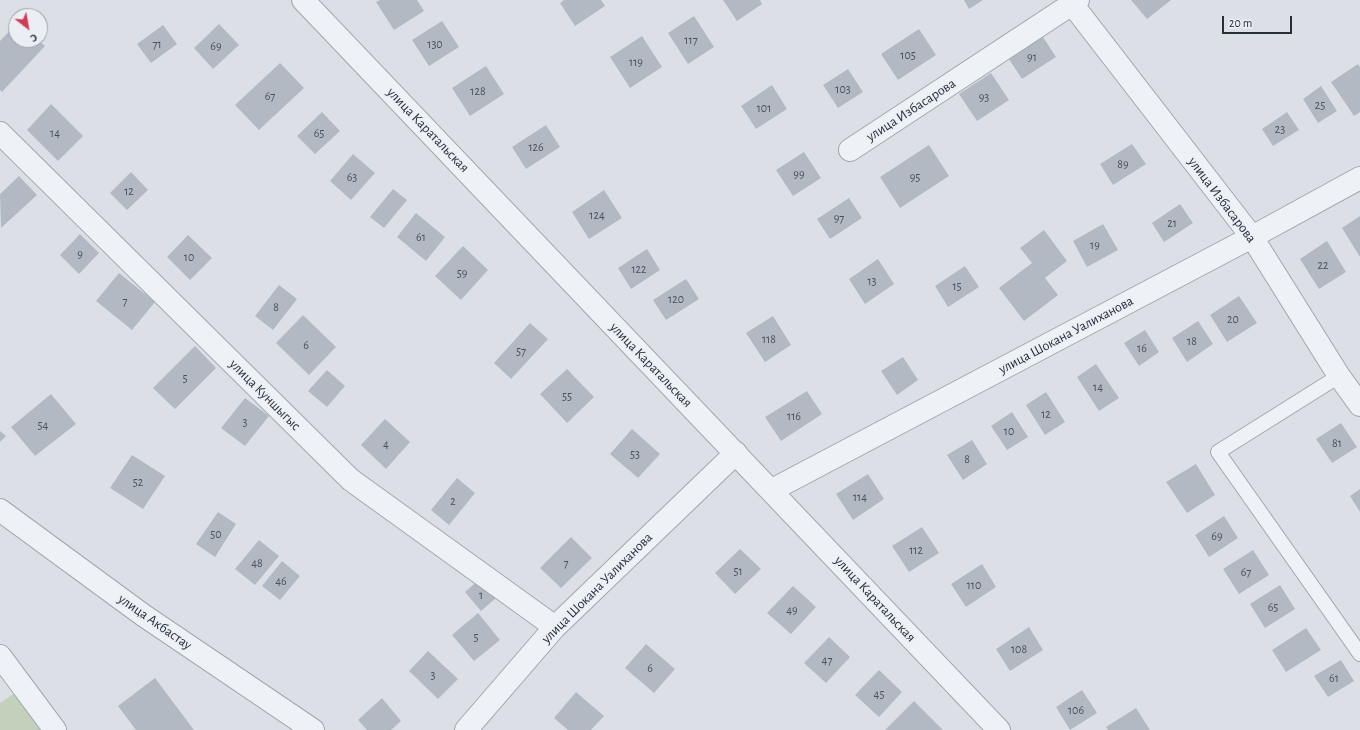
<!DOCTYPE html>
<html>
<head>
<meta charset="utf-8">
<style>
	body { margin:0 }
	#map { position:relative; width:1360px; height:730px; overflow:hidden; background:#dce0e6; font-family:"Alegreya Sans",sans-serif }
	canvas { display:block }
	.north { position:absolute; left:8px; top:8px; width:40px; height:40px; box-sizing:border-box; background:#ebeff4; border:1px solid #9ca2ab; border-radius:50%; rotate:149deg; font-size:11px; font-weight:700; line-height:16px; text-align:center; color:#252e3d }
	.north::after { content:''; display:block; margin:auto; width:14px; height:18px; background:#d03c55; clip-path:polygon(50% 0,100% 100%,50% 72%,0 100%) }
	.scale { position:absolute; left:1222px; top:16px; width:70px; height:18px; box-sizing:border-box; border:2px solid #252e3d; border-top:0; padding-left:5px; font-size:12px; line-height:14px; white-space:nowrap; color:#252e3d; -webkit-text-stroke:3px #ebeff4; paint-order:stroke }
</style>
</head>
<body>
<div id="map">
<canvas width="1360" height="730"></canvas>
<div class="north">С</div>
<div class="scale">20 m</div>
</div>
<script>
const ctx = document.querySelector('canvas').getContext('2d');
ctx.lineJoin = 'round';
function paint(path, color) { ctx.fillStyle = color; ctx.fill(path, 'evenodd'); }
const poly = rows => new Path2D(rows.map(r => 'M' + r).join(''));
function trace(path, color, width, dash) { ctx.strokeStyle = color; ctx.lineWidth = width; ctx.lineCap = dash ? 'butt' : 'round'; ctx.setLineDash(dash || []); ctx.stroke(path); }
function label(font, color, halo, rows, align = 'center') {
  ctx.font = font + ' "Alegreya Sans",sans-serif'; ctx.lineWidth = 3; ctx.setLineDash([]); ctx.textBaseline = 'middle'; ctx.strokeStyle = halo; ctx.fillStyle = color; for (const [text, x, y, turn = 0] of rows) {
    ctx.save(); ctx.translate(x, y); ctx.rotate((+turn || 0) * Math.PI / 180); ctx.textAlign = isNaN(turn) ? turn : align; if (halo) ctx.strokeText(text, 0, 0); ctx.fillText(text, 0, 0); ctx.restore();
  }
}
const green = poly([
	[18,691,44,727,39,730,0,730,0,703]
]);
const building = poly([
	[380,0,417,0,424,11,394,30,376,2],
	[564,0,601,0,605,6,575,26,560,3],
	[723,0,760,0,762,4,737,21],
	[964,0,983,0,969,9],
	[1131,0,1171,0,1147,19],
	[694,16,714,47,688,64,668,33],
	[442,21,459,47,429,66,412,40],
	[16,24,16,40,38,40,45,46,2,92,0,90,0,41],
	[219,24,239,45,213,69,194,48],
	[163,25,177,44,151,63,137,44],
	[919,29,936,55,898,80,881,54],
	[1041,34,1056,57,1022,79,1007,56],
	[642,36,662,67,630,88,610,57],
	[280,63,304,88,259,130,235,105],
	[1358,64,1360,67,1360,112,1354,116,1331,82],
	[486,66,504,94,470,116,452,88],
	[848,69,863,92,838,108,823,85],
	[991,73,1009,100,977,121,959,94],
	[772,85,787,109,756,129,741,106],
	[1321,86,1337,111,1318,123,1303,99],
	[51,104,83,136,58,161,27,130],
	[322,112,340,131,315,154,297,136],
	[1287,112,1299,130,1273,146,1262,129],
	[546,125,560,147,526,169,512,147],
	[1132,144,1146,164,1113,185,1100,164],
	[929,145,949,176,900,208,880,177],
	[804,152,821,178,793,196,776,170],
	[353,154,375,173,351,200,330,181],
	[131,172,148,190,127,210,110,193],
	[19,176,37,195,1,228,0,194],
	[393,189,407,200,384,228,370,217],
	[604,190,622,218,589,239,572,212],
	[849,198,862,218,830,239,817,219],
	[1180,204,1193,223,1164,242,1152,223],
	[416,213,445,237,426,261,397,237],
	[1360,216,1360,257,1342,228],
	[1103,224,1118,250,1087,267,1073,241],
	[1044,230,1067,261,1045,278,1058,295,1024,321,999,288,1032,263,1020,248],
	[80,234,99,253,79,274,60,255],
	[188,235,212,258,190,280,167,257],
	[1327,241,1346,272,1319,289,1300,259],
	[463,246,488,270,461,300,435,276],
	[647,249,660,270,631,289,618,268],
	[878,259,894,284,865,304,849,279],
	[965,266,979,287,948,307,935,286],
	[119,273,155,302,132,330,96,301],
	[686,279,699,299,666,320,653,300],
	[279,285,297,299,273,330,255,316],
	[1239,296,1257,323,1227,342,1210,315],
	[303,315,336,347,309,375,276,343],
	[773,316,791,345,765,362,746,333],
	[1198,321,1213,344,1187,362,1172,338],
	[530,323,548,339,511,379,494,363],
	[1145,330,1159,352,1139,366,1124,343],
	[195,346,216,368,175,409,153,388],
	[903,357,918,380,897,395,881,371],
	[1096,364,1119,398,1099,411,1077,377],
	[567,369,594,397,567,423,540,394],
	[327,370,345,386,327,407,308,391],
	[807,391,822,414,781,441,765,417],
	[1046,392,1065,422,1045,435,1026,405],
	[51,394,76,424,35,456,11,427],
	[245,398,269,416,245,446,221,428],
	[1012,412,1028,437,1007,450,991,426],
	[385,419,410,442,386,469,361,445],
	[1341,423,1357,447,1332,463,1316,439],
	[632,429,660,454,638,478,610,454],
	[0,431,6,436,0,442],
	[972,440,987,464,963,480,947,455],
	[132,455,165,476,143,509,110,488],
	[1196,464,1215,495,1187,513,1166,482],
	[868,474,884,499,853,520,836,494],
	[457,478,475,493,449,525,431,510],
	[1360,489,1360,512,1350,496],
	[218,512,236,524,215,557,196,544],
	[1224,516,1238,538,1209,557,1195,535],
	[922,527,939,553,909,572,892,546],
	[571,537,592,558,561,588,540,568],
	[259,540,279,556,255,585,235,569],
	[740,549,761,569,735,594,715,573],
	[1253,550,1269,575,1239,594,1223,569],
	[282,561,300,576,280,600,262,586],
	[982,564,996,587,966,607,951,584],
	[480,579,496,598,481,611,465,592],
	[1280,585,1295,609,1265,628,1250,604],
	[793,586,816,607,791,634,767,613],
	[478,613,500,640,474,661,452,635],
	[1029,627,1043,650,1010,671,996,649],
	[1306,628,1321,650,1286,672,1272,650],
	[829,637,850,657,826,683,804,663],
	[646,644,675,669,654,693,625,668],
	[428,651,458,679,438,699,409,671],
	[1341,660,1354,681,1328,697,1314,676],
	[879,670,902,692,879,717,855,695],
	[155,678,194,730,136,730,118,706],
	[1082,690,1097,713,1070,730,1056,707],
	[576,692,604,716,591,730,568,730,554,718],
	[382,698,401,721,391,730,367,730,358,720],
	[914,701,943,730,885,730],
	[1136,708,1150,730,1108,730,1106,727]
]);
const service = poly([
	[1339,376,1218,452,1360,654]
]);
const minor = poly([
	[1069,0,1252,237,1339,376,1360,405],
	[0,133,351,480,555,627],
	[850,150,1078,0],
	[772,490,1252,237,1360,178],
	[0,510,143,615,313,730],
	[466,730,555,627,736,453]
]);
const tertiary = poly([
	[303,0,999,730],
	[0,656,55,730]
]);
const numberNames = [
	["117",691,40],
	["71",157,44],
	["130",435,44],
	["69",216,46],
	["105",908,55],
	["91",1032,57],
	["119",636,62],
	["103",843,89],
	["128",478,91],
	["67",270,96],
	["93",984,97],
	["25",1320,105],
	["101",764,108],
	["23",1280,129],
	["14",55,133],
	["65",319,133],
	["126",536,147],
	["89",1123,164],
	["99",799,174],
	["63",352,177],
	["95",915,177],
	["12",129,191],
	["124",597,215],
	["97",839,218],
	["21",1172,223],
	["61",421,237],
	["19",1095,245],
	["9",80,254],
	["10",189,257],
	["22",1323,265],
	["122",639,269],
	["59",462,273],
	["13",872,281],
	["15",957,286],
	["120",676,299],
	["7",125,301],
	["8",276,307],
	["20",1233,319],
	["118",769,339],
	["18",1192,341],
	["6",306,345],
	["16",1142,348],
	["57",521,351],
	["5",185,378],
	["14",1098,387],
	["55",567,396],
	["12",1046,414],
	["116",794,416],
	["3",245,422],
	["54",43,425],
	["10",1009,431],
	["81",1337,443],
	["4",386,444],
	["53",635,454],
	["8",967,459],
	["52",138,482],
	["114",860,497],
	["2",453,501],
	["50",216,534],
	["69",1217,536],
	["112",916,550],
	["48",257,563],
	["7",566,563],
	["51",738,571],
	["67",1246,572],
	["46",281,581],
	["110",974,585],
	["1",481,595],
	["65",1273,607],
	["49",792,610],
	["5",476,637],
	["108",1019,649],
	["47",827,660],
	["6",650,668],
	["3",433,675],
	["61",1334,678],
	["45",879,694],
	["106",1076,710]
];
const streetNames = [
	["улица Избасарова",911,110,-33],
	["улица Каратальская",428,130,46],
	["улица Избасарова",1222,200,53],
	["улица Шокана Уалиханова",1066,335,-28],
	["улица Каратальская",651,365,46],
	["улица Куншыгыс",265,395,45],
	["улица Шокана Уалиханова",597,588,-45],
	["улица Каратальская",875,599,47],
	["улица Акбастау",155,622,35]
];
paint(green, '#c2d0bc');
paint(building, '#b3b9c3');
trace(service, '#a1a7b0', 16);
trace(minor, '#a1a7b0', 24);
trace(tertiary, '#a1a7b0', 24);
trace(service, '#eef1f5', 14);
trace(minor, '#eef1f5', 22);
trace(tertiary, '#eef1f5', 22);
label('12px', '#48515e', null, numberNames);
label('14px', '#252e3d', '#ebeff4', streetNames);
</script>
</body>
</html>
